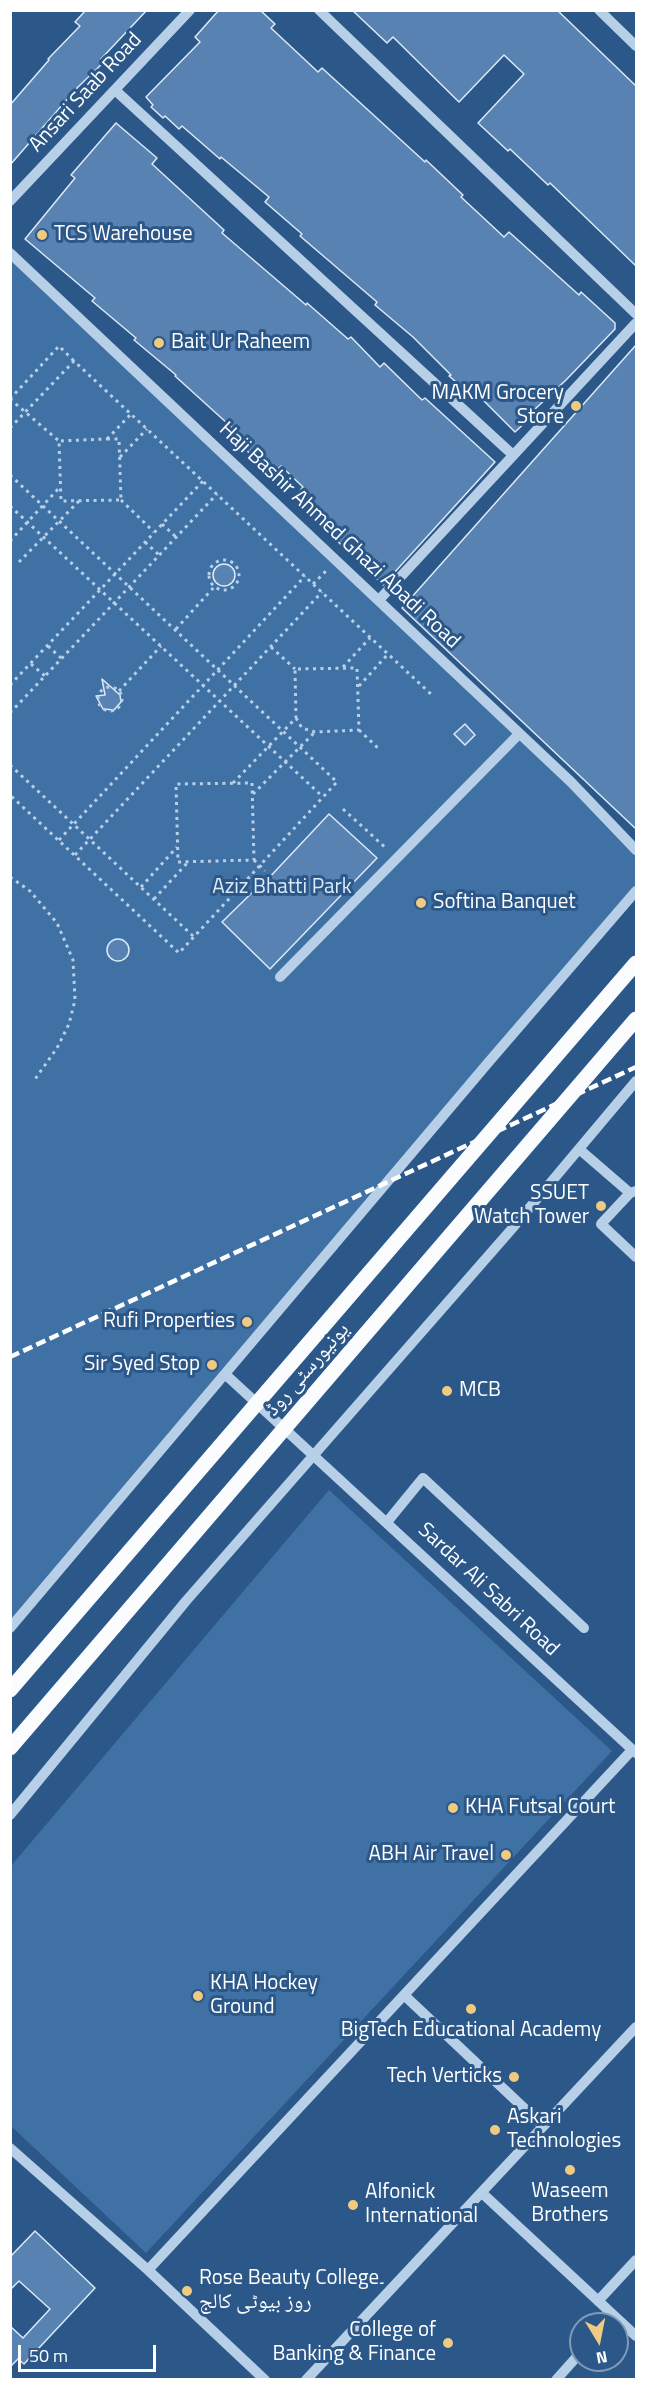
<!DOCTYPE html>
<html>
<head>
<meta charset="utf-8">
<style>
	body { margin:0 }
	#map { position:relative; width:647px; height:2390px; overflow:hidden; background:#2b5789; font-family:"Titillium Web",sans-serif }
	canvas { display:block }
	.frame { position:absolute; inset:0; border:12px solid #fff; pointer-events:none }
	.north { position:absolute; left:569px; top:2312px; width:60px; height:60px; box-sizing:border-box; background:#2b5789; border:2px solid #809ab8; border-radius:50%; rotate:170deg; font-size:16px; font-weight:700; line-height:24px; text-align:center; color:#fff }
	.north::after { content:''; display:block; margin:auto; width:21px; height:27px; background:#eecb80; clip-path:polygon(50% 0,100% 100%,50% 72%,0 100%) }
	.scale { position:absolute; left:18px; top:2345px; width:138px; height:27px; box-sizing:border-box; border:3px solid #fff; border-top:0; padding-left:8px; font-size:18px; line-height:21px; white-space:nowrap; color:#fff; -webkit-text-stroke:4px #2b5789; paint-order:stroke }
</style>
</head>
<body>
<div id="map">
<canvas width="647" height="2390"></canvas>
<div class="frame"></div>
<div class="north">N</div>
<div class="scale">50 m</div>
</div>
<script>
const ctx = document.querySelector('canvas').getContext('2d');
ctx.lineJoin = 'round';
function paint(path, color) { ctx.fillStyle = color; ctx.fill(path, 'evenodd'); }
const poly = rows => new Path2D(rows.map(r => 'M' + r).join(''));
function trace(path, color, width, dash) { ctx.strokeStyle = color; ctx.lineWidth = width; ctx.lineCap = dash ? 'butt' : 'round'; ctx.setLineDash(dash || []); ctx.stroke(path); }
function label(font, color, halo, rows, align = 'center') {
  ctx.font = font + ' "Titillium Web","Noto Naskh Arabic",sans-serif'; ctx.lineWidth = 6; ctx.setLineDash([]); ctx.textBaseline = 'middle'; ctx.strokeStyle = halo; ctx.fillStyle = color; for (const [text, x, y, turn = 0] of rows) {
    ctx.save(); ctx.translate(x, y); ctx.rotate((+turn || 0) * Math.PI / 180); ctx.textAlign = isNaN(turn) ? turn : align; if (halo) ctx.strokeText(text, 0, 0); ctx.fillText(text, 0, 0); ctx.restore();
  }
}
const green = poly([
	[11,254,636,848,636,890,16,1621,11,1617],
	[329,1490,612,1751,146,2253,11,2126,11,1866]
]);
const building = poly([
	[86,10,147,10,101,59,104,62,78,87,10,165,10,105,49,60,48,59,80,26,75,22,86,10],
	[219,10,260,10,275,24,271,28,318,72,322,68,425,162,426,160,463,195,461,197,504,237,509,232,579,295,581,292,615,323,615,329,566,380,534,410,536,420,528,420,515,432,479,396,476,399,449,376,451,375,413,337,375,305,377,302,300,236,302,234,265,202,269,197,221,157,220,159,182,126,179,129,165,116,163,118,151,107,153,105,146,97,200,42,195,37,219,10],
	[352,10,557,10,636,86,636,266,550,183,548,185,510,149,508,151,478,123,524,74,504,55,459,102,393,37,387,43,352,10],
	[116,123,157,158,152,164,224,230,222,233,306,305,307,303,348,339,351,337,380,367,384,363,422,400,425,398,495,462,383,585,332,536,339,529,298,493,303,487,281,466,272,475,244,448,249,443,175,376,176,375,134,340,136,338,92,301,95,298,25,239,75,178,71,175,116,123],
	[636,345,636,829,402,608,636,345],
	'213 575a11 11 0 1 1 22 0a11 11 0 1 1-22 0Z',
	[102,679,120,695,121,702,114,710,103,709,96,696,105,695,102,679],
	[465,724,475,735,465,745,454,734,465,724],
	[329,814,377,858,270,969,222,922,265,880,266,881,329,814],
	'107 950a11 11 0 1 1 22 0a11 11 0 1 1-22 0Z',
	[35,2231,95,2288,24,2364,18,2359,10,2367,10,2326,23,2338,50,2309,19,2281,10,2290,10,2257,35,2231]
]);
const path = poly([
	[10,399,59,346,74,361],
	[10,399,59,441],
	[10,428,74,361,433,696],
	[107,439,119,439,121,500,61,501,59,441,107,439],
	[107,439,131,414],
	[120,457,147,429],
	[10,475,337,782,179,953,10,795],
	[121,500,154,532],
	[10,506,323,797],
	[162,524,176,537],
	[10,541,59,488],
	[145,542,159,555],
	'209 575a15 15 0 1 1 30 0a15 15 0 1 1-30 0Z',
	[19,562,79,501],
	[313,584,327,570],
	[176,629,215,586],
	[48,646,61,658],
	[271,647,295,669],
	[31,664,45,676],
	[343,667,370,638],
	[10,685,203,481],
	[359,686,388,654],
	'98 699a12 12 0 1 1 24 0a12 12 0 1 1-24 0Z',
	[119,691,161,646],
	[10,713,217,494],
	[359,730,380,750],
	[10,765,193,936],
	[233,783,296,718,295,669,357,668,359,730,315,732,302,728,296,718],
	[252,783,254,860,178,862,176,784,252,783],
	[253,794,315,732],
	[343,809,387,849],
	[59,840,305,576],
	[75,855,322,592],
	[254,860,265,871],
	[10,877,30,891,57,923,73,960,75,1000,69,1024,57,1048,33,1082],
	[141,887,177,847],
	[154,899,188,862]
]);
const minor = poly([
	[319,10,636,314],
	[599,10,636,46],
	[115,90,513,455],
	[10,201,190,10],
	[10,253,571,782,636,850],
	[379,600,636,323],
	[280,977,519,734],
	[579,1149,630,1193,636,1191],
	[630,1193,601,1224,636,1257],
	[225,1374,636,1753],
	[387,1522,423,1478,584,1628],
	[10,1628,487,1064,636,891],
	[10,1815,186,1601,510,1231,636,1081],
	[404,1995,543,2126],
	[10,2148,148,2270,265,2380],
	[482,2193,636,2336],
	[148,2270,632,1750],
	[598,2301,636,2260],
	[306,2380,636,2027],
	[556,2380,581,2352]
]);
const rail = poly([
	[10,1357,636,1067]
]);
const majorBridge = poly([
	[10,1690,636,963],
	[10,1748,636,1019]
]);
const markers = [
	[42,235,6,"#eecb80"],
	[159,343,6,"#eecb80"],
	[576,406,6,"#eecb80"],
	[421,903,6,"#eecb80"],
	[601,1206,6,"#eecb80"],
	[247,1322,6,"#eecb80"],
	[212,1365,6,"#eecb80"],
	[447,1391,6,"#eecb80"],
	[453,1808,6,"#eecb80"],
	[506,1855,6,"#eecb80"],
	[198,1996,6,"#eecb80"],
	[471,2009,6,"#eecb80"],
	[514,2077,6,"#eecb80"],
	[495,2130,6,"#eecb80"],
	[570,2170,6,"#eecb80"],
	[353,2205,6,"#eecb80"],
	[187,2291,6,"#eecb80"],
	[448,2343,6,"#eecb80"]
];
const streetNames = [
	["Ansari Saab Road",86,93,-47],
	["Haji Bashir Ahmed Ghazi Abadi Road",339,536,43],
	["یونیورسٹی روڈ",308,1370,-49],
	["Sardar Ali Sabri Road",488,1590,43]
];
const poiNames = [
	["TCS Warehouse",54,235],
	["Bait Ur Raheem",171,343],
	["MAKM Grocery",564,394,"right"],
	["Store",564,418,"right"],
	["Softina Banquet",433,903],
	["SSUET",589,1194,"right"],
	["Watch Tower",589,1218,"right"],
	["Rufi Properties",235,1322,"right"],
	["Sir Syed Stop",200,1365,"right"],
	["MCB",459,1391],
	["KHA Futsal Court",465,1808],
	["ABH Air Travel",494,1855,"right"],
	["KHA Hockey",210,1984],
	["Ground",210,2008],
	["BigTech Educational Academy",471,2031,"center"],
	["Tech Verticks",502,2077,"right"],
	["Askari",507,2118],
	["Technologies",507,2142],
	["Waseem",570,2192,"center"],
	["Brothers",570,2216,"center"],
	["Alfonick",365,2193],
	["International",365,2217],
	["Rose Beauty College۔",199,2279],
	["روز بیوٹی کالج",199,2303],
	["College of",436,2331,"right"],
	["Banking & Finance",436,2355,"right"]
];
const parkNames = [
	["Aziz Bhatti Park",282,888]
];
paint(green, '#4071a5');
paint(building, '#5782b2');
trace(building, '#dce9f7', 1.5);
trace(path, '#b8cfe8', 3, [3, 4.5]);
trace(minor, '#b8cfe8', 10);
trace(rail, '#fff', 4.5, [10, 4.5]);
trace(majorBridge, '#fafcfe', 15);
for (const [x, y, r, color] of markers) { const dot = new Path2D(); dot.arc(x, y, r, 0, 2 * Math.PI); ctx.fillStyle = color; ctx.fill(dot); trace(dot, '#2b5789', 2); }
label('21px', '#fff', '#2b5789', streetNames);
label('21px', '#fff', '#2b5789', poiNames, 'left');
label('21px', '#dce9f7', '#2b5789', parkNames);
</script>
</body>
</html>
